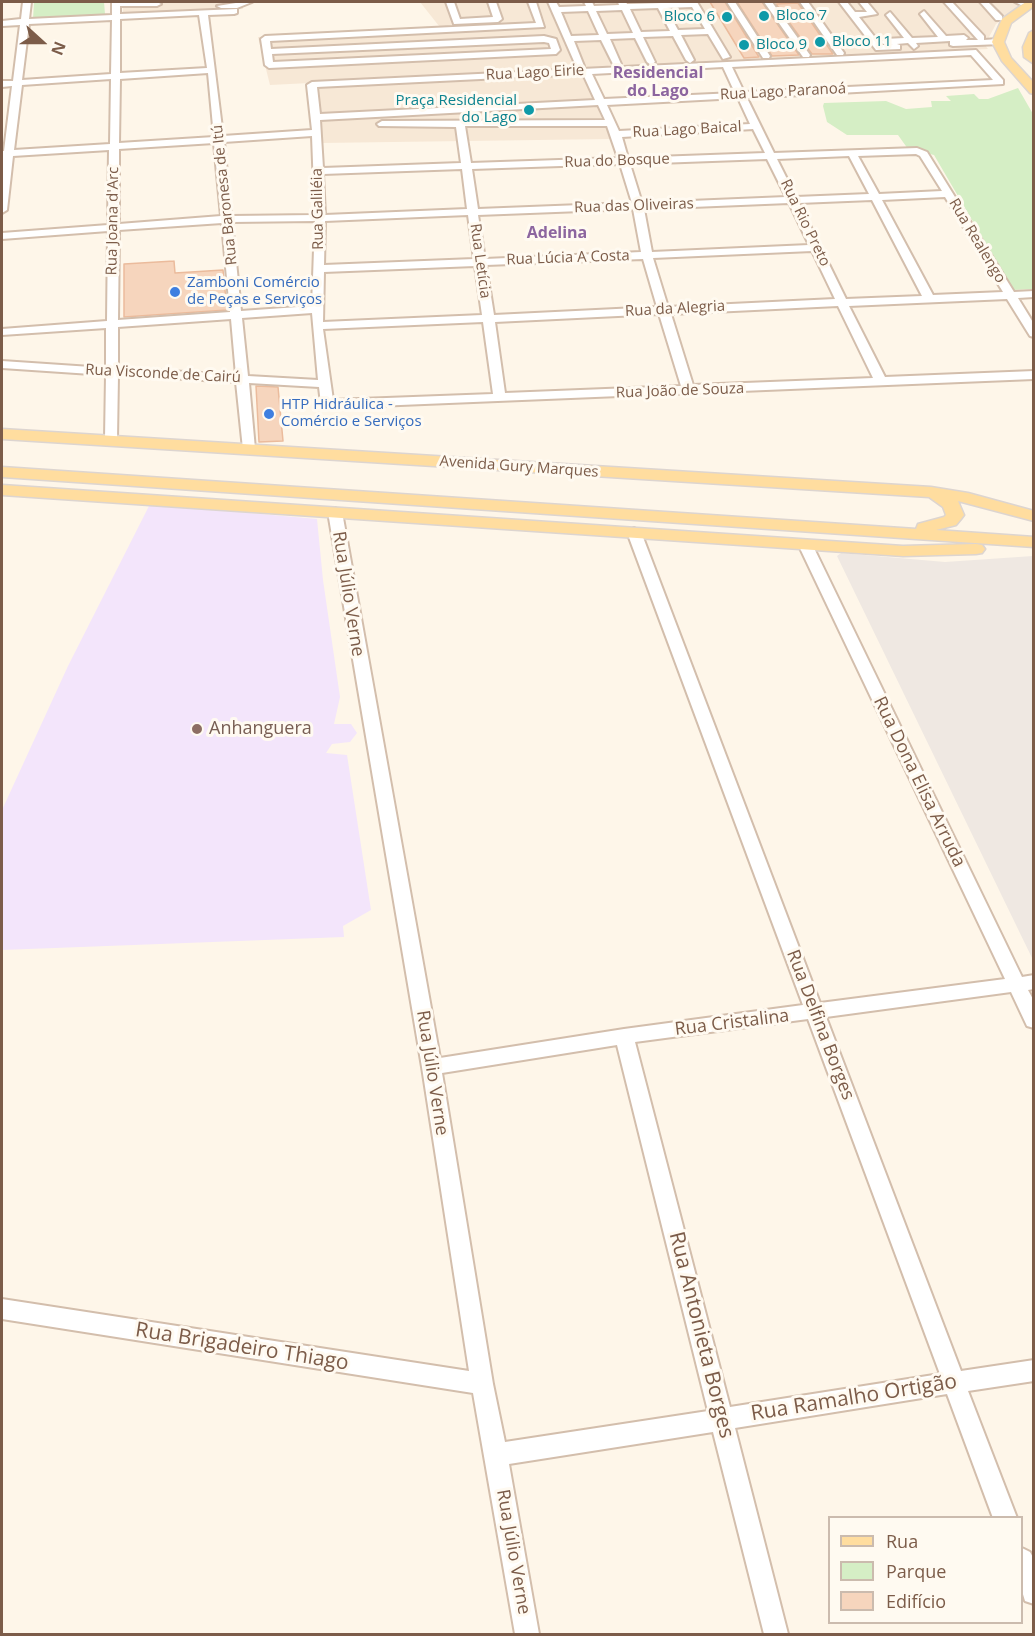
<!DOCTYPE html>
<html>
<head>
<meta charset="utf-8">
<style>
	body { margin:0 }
	#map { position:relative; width:1035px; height:1636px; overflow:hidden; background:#fef6e9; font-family:"Open Sans",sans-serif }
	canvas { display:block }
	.frame { position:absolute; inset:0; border:3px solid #7c5c49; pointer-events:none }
	.legend { position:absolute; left:828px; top:1516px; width:195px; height:108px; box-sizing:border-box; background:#fffaf1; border:2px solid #cbbbae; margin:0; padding:8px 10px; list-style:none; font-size:18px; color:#7c5c49 }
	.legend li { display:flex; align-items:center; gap:12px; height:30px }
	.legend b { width:30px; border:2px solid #cbbbae }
	.north { position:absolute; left:12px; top:12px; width:60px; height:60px; -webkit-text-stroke:4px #fffaf1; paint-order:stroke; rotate:111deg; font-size:16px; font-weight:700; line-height:24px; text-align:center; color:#7c5c49 }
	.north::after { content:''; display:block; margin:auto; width:21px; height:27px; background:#7c5c49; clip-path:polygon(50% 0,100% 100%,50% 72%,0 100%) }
</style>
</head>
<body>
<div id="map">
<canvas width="1035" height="1636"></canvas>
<div class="frame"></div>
<ul class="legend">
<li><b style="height:8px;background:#ffdd9f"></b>Rua</li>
<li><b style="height:16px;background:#d5eec5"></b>Parque</li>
<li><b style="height:16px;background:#f6d5bd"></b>Edifício</li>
</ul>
<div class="north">N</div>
</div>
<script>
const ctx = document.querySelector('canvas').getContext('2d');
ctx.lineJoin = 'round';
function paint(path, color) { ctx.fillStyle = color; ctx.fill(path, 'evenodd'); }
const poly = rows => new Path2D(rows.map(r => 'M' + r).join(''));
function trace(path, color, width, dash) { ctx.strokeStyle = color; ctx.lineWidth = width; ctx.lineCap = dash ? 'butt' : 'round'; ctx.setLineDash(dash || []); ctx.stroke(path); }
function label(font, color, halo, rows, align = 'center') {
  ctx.font = font + ' "Open Sans",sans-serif'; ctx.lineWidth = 6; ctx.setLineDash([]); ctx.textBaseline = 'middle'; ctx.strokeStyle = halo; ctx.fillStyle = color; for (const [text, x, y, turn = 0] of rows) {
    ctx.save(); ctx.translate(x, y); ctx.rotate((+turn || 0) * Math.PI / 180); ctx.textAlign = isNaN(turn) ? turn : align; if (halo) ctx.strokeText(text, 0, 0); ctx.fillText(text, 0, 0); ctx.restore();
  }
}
const residential = poly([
	[123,2,242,2,243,9,127,14,123,14],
	[420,2,1027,2,996,24,988,39,981,40,988,49,270,85,258,37,439,26],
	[584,71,610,139,321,143,316,86]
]);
const industrial = poly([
	[841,553,945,562,1033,556,1033,960,837,556]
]);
const education = poly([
	[150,504,317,519,323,580,340,697,334,724,351,724,357,733,350,742,332,744,326,753,347,755,371,910,343,926,344,937,2,950,2,810,68,666]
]);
const green = poly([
	[34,2,104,2,105,14,33,19],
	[1018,88,1033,114,1033,289,1013,290,934,155,908,149,898,135,847,135,827,122,823,106,824,103,886,101,906,109,932,107,931,101,951,101,946,96,974,94,979,99,988,99]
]);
const building = poly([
	[710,2,725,2,759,57,744,58,710,2],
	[737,2,762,2,799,55,772,56,737,2],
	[798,3,833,54,812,54,776,4,798,3],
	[174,261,175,273,223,270,227,310,124,317,124,264,174,261],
	[256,386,278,387,283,441,259,442,256,386]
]);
const minor = poly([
	[23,2,31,2,29,19,112,15,112,2,157,2,161,4,157,6,120,6,120,14,237,9,237,13,234,14,208,15,223,136,312,130,307,85,312,82,976,50,1003,80,1003,84,747,98,774,153,917,148,927,152,1014,292,1034,291,1034,297,1018,298,1034,324,1034,337,1030,336,1007,299,849,306,885,377,1034,371,1034,379,327,408,321,404,319,387,249,383,255,449,249,453,243,449,236,382,118,375,117,439,111,443,107,442,105,439,106,375,2,368,2,361,106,368,106,328,2,335,2,329,107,321,108,231,2,239,2,233,108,225,109,150,13,156,7,210,2,213,3,157,2,157,2,151,4,151,12,86,2,87,2,81,13,81,20,25,2,26,2,21,21,19,23,2],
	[199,15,207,68,120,73,120,19,199,15],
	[112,20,111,74,22,80,29,24,112,20],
	[971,55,993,80,744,92,732,67,971,55],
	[723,67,735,93,604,99,592,74,723,67],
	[208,73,214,137,119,143,120,79,208,73],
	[583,74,595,100,320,114,317,87,583,74],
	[111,79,110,144,14,150,22,85,111,79],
	[738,98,750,124,619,131,607,105,738,98],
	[598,105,605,120,382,121,377,124,379,126,456,127,461,163,323,168,320,120,598,105],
	[465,126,607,126,618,158,471,163,465,126],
	[753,129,765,153,628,158,622,137,753,129],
	[312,136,315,215,231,216,224,142,312,136],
	[214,143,221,216,119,224,119,149,214,143],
	[916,154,920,156,942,191,879,194,858,156,916,154],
	[849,156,869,194,796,197,777,159,849,156],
	[767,159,786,197,642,203,630,164,767,159],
	[620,164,632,203,478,209,472,169,620,164],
	[462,169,467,209,325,215,323,174,462,169],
	[945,197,1003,292,933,295,882,200,945,197],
	[872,200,922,296,846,299,799,203,872,200],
	[789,203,809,245,652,252,644,209,789,203],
	[633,209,641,252,485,259,478,215,633,209],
	[468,215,474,259,324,265,325,221,468,215],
	[315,221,312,306,241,311,232,222,315,221],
	[222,223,230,312,118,320,119,230,222,223],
	[812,251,835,299,668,307,653,258,812,251],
	[643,259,657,307,494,315,486,265,643,259],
	[475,266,482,315,323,322,324,272,475,266],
	[838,306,873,378,693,385,671,314,838,306],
	[312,313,318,380,248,376,242,318,312,313],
	[659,314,681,386,505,393,495,322,659,314],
	[231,319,236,375,118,368,118,327,231,319],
	[483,322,493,394,333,400,323,329,483,322],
	[242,2,252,2,237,8,221,8,217,6,242,2],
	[446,2,454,2,460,19,493,17,488,2,496,2,502,19,498,22,454,24,446,2],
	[528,2,536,2,544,27,270,41,271,49,544,36,556,39,560,50,556,54,269,68,265,65,261,39,265,36,536,23,528,2],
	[544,42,549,43,551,49,273,62,272,54,544,42],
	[548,2,556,2,559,7,586,6,584,2,592,2,594,6,619,5,618,2,626,2,627,4,697,2,730,57,723,59,708,34,681,35,694,60,690,63,686,60,673,36,643,37,655,62,651,65,647,62,635,38,610,39,621,64,617,67,613,64,601,40,574,41,584,66,577,68,548,2],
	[692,7,705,29,678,30,666,8,692,7],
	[658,8,670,31,641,32,630,9,658,8],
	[622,10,633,33,607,34,596,11,622,10],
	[588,11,599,35,571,36,561,12,588,11],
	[727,2,735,2,770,56,769,58,763,58,727,2],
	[764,2,772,2,810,55,809,57,803,57,764,2],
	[800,2,808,2,844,53,843,55,837,55,800,2],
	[839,2,847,2,855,12,867,12,859,2,867,2,877,14,859,17,881,45,897,44,900,45,900,49,876,50,839,2],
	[944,2,952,2,984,36,984,40,998,39,1001,40,1001,44,953,46,950,45,950,41,916,43,918,46,914,49,908,43,885,45,881,42,885,39,904,38,886,15,890,12,912,38,938,37,920,14,924,11,946,36,964,35,968,38,966,40,978,40,944,2],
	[980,2,988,2,1002,16,1002,20,996,20,980,2],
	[1015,2,1024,2,1025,3,1021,5,1015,2],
	[335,508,342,512,440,1058,624,1029,803,1005,627,532,634,528,641,532,820,1003,1005,979,798,544,805,540,812,544,1022,977,1034,975,1034,989,1028,990,1034,1001,1034,1028,1027,1026,1011,992,826,1017,961,1371,1034,1360,1034,1381,968,1391,1017,1518,993,1518,947,1394,735,1428,788,1634,764,1634,713,1432,509,1464,539,1634,515,1634,473,1393,2,1319,2,1299,469,1371,422,1067,328,512,335,508],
	[808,1019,940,1374,730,1407,635,1042,808,1019],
	[617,1045,708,1411,505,1442,493,1384,442,1073,617,1045],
	[1022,1548,1030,1552,1034,1559,1034,1604,1025,1601,1022,1591,1022,1548]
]);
const major = poly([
	[1026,2,1034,2,1034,6,1011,23,1004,42,1011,58,1034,83,1034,94,1030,93,1002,61,992,42,1002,19,1026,2],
	[1034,30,1034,64,1024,57,1023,47,1029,33,1034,30],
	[2,429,931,487,968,493,1034,511,1034,521,958,501,964,515,961,519,956,525,936,530,1034,537,1034,547,2,477,2,467,916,529,918,524,944,517,946,515,943,507,929,497,2,439,2,429],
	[2,485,903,546,976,544,982,545,985,549,982,553,976,554,903,556,2,495,2,485]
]);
const markers = [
	[764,16,6,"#0f9aa8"],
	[727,17,6,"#0f9aa8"],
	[820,42,6,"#0f9aa8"],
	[744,45,6,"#0f9aa8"],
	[529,110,6,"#0f9aa8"],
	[175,292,6,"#3f7fe0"],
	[269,414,6,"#3f7fe0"],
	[197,729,6,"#8d6e63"]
];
const farCulturenames = [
	["Bloco 7",776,16],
	["Bloco 6",715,17,"right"],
	["Bloco 11",832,42],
	["Bloco 9",756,45],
	["Praça Residencial",517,101,"right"],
	["do Lago",517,118,"right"]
];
const farStreetnames = [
	["Rua Lago Eirie",535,73,-3],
	["Rua Lago Paranoá",783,92,-3],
	["Rua Lago Baical",687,130,-3],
	["Rua do Bosque",617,161,-2],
	["Rua Baronesa de Itú",225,195,-96],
	["Rua das Oliveiras",634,206,-2],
	["Rua Galiléia",318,209,-91],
	["Rua Joana d'Arc",113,221,-89],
	["Rua Rio Preto",805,223,64],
	["Rua Realengo",977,241,59],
	["Rua Lúcia A Costa",568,258,-2],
	["Rua Letícia",480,261,82],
	["Rua da Alegria",675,309,-3],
	["Rua Visconde de Cairú",163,374,3],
	["Rua João de Souza",680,391,-2],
	["Avenida Gury Marques",519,467,4]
];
const farShopnames = [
	["Zamboni Comércio",187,283],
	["de Peças e Serviços",187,300],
	["HTP Hidráulica -",281,405],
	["Comércio e Serviços",281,422]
];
const farNeighbourhoodnames = [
	["Residencial",658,73],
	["do Lago",658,91],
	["Adelina",557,233]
];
const streetNames = [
	["Rua Júlio Verne",348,594,81],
	["Rua Dona Elisa Arruda",919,782,64],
	["Rua Cristalina",732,1023,-7],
	["Rua Delfina Borges",820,1025,69],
	["Rua Júlio Verne",432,1073,81],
	["Rua Júlio Verne",513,1552,80]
];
const educationNames = [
	["Anhanguera",209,729]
];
const nearStreetnames = [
	["Rua Antonieta Borges",701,1335,76],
	["Rua Brigadeiro Thiago",242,1347,9],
	["Rua Ramalho Ortigão",854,1398,-9]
];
paint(residential, '#f7e8d6');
paint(industrial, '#efe8e2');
paint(education, '#f3e5fb');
paint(green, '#d5eec5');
paint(building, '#f6d5bd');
trace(building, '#ebbb9c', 1.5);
trace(minor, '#d3beac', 4);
trace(major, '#ddd5d0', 3);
paint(minor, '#fff');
paint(major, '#ffdd9f');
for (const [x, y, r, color] of markers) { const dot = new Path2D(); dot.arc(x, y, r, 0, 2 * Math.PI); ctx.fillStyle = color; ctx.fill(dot); trace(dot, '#fffaf1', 2); }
label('15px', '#0d838f', '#fffaf1', farCulturenames, 'left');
label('15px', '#7c5c49', '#fffaf1', farStreetnames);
label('15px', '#366cbe', '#fffaf1', farShopnames, 'left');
label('bold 16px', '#8c659f', '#fffaf1', farNeighbourhoodnames);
label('18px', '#7c5c49', '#fffaf1', streetNames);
label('18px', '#785e54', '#fffaf1', educationNames, 'left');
label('21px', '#7c5c49', '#fffaf1', nearStreetnames);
</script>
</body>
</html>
